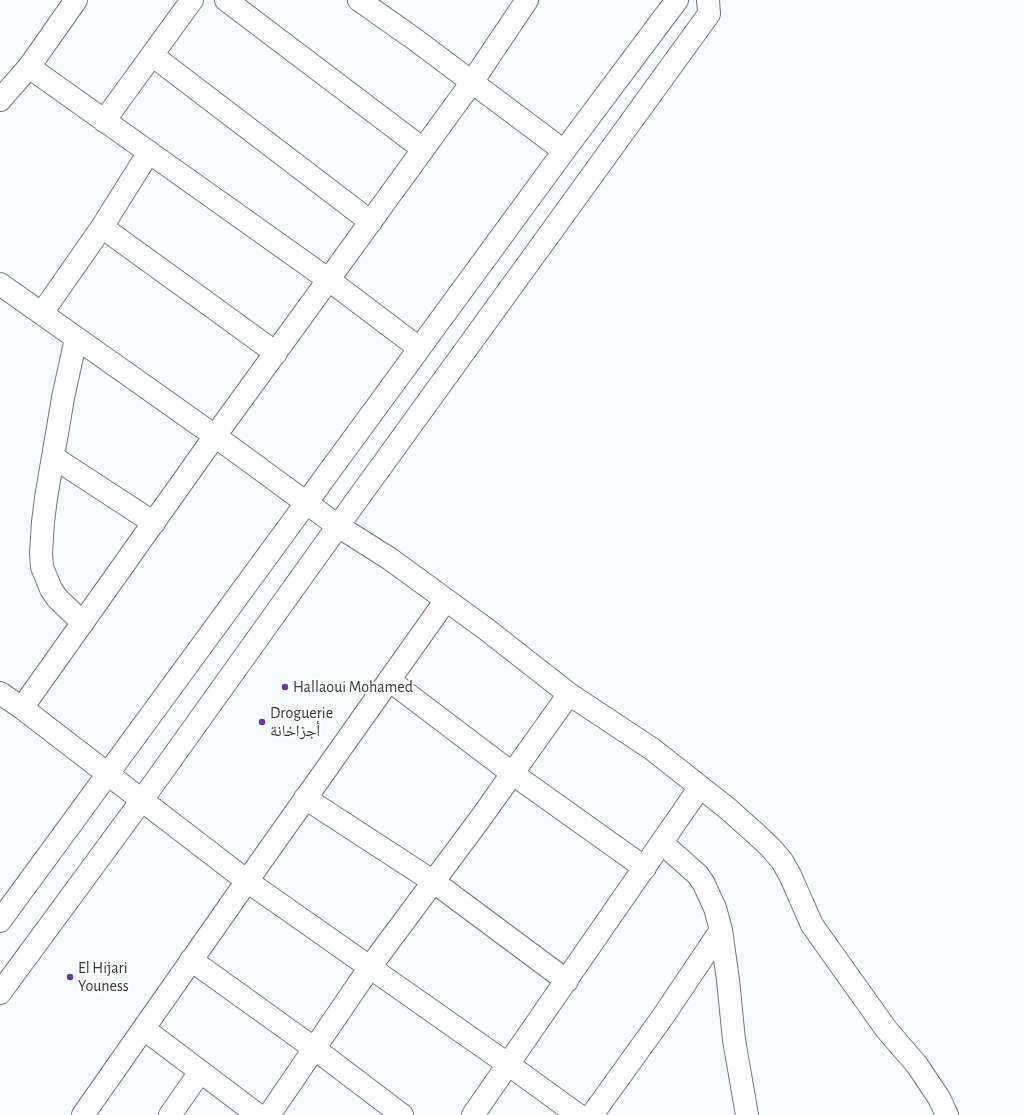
<!DOCTYPE html>
<html>
<head>
<meta charset="utf-8">
<style>
	body { margin:0 }
	canvas { display:block; background:#f6fdff }
</style>
</head>
<body>
<canvas width="1023" height="1115"></canvas>
<script>
const ctx = document.querySelector('canvas').getContext('2d');
ctx.lineJoin = 'round';
const poly = rows => new Path2D(rows.map(r => 'M' + r).join(''));
function trace(path, color, width, dash) { ctx.strokeStyle = color; ctx.lineWidth = width; ctx.lineCap = dash ? 'butt' : 'round'; ctx.setLineDash(dash || []); ctx.stroke(path); }
function label(font, color, halo, rows, align = 'center') {
  ctx.font = font + ' "Alegreya Sans","Noto Naskh Arabic",sans-serif'; ctx.lineWidth = 4; ctx.setLineDash([]); ctx.textBaseline = 'middle'; ctx.strokeStyle = halo; ctx.fillStyle = color; for (const [text, x, y, turn = 0] of rows) {
    ctx.save(); ctx.translate(x, y); ctx.rotate((+turn || 0) * Math.PI / 180); ctx.textAlign = isNaN(turn) ? turn : align; if (halo) ctx.strokeText(text, 0, 0); ctx.fillText(text, 0, 0); ctx.restore();
  }
}
const minor = poly([
	[226,0,423,149],
	[359,0,413,38,564,151],
	[152,55,371,222],
	[29,67,329,280,419,348],
	[0,100,29,67,76,0],
	[104,121,192,0],
	[102,227,149,152],
	[0,284,215,436,338,526,390,559,486,629,569,694,652,749,727,808,755,833,770,847,782,861,790,875,812,925,886,1029,917,1065,939,1098,947,1115],
	[42,313,102,227,276,353],
	[76,338,63,398,46,498,43,522,41,553,42,567,51,589,57,598,83,623],
	[53,457,154,523],
	[389,680,513,774,645,868],
	[0,693,22,708,247,881,509,1065,578,1115],
	[22,708,215,436,472,82,527,0],
	[305,798,434,882,567,981],
	[662,843,698,875,704,884,715,908,721,930,728,980,734,1040,747,1115],
	[0,921,564,151,677,0],
	[191,960,315,1049,402,1115],
	[0,993,142,800,338,526,709,14,708,0],
	[144,1029,258,1115],
	[83,1115,247,881,446,600],
	[170,1115,200,1072],
	[269,1115,370,967,480,819,569,694],
	[473,1115,700,787],
	[592,1115,664,1015,721,930]
]);
const markers = [
	[285,687,4,"#6735ad"],
	[262,722,4,"#6735ad"],
	[70,977,4,"#6735ad"]
];
const poiNames = [
	["Hallaoui Mohamed",293,687],
	["Droguerie",270,713],
	["أجزاخانة",270,731],
	["El Hijari",78,968],
	["Youness",78,986]
];
trace(minor, '#717879', 24);
trace(minor, '#fff', 22);
for (const [x, y, r, color] of markers) { const dot = new Path2D(); dot.arc(x, y, r, 0, 2 * Math.PI); ctx.fillStyle = color; ctx.fill(dot); trace(dot, '#fff', 1.5); }
label('16px', '#363939', '#fff', poiNames, 'left');
</script>
</body>
</html>
